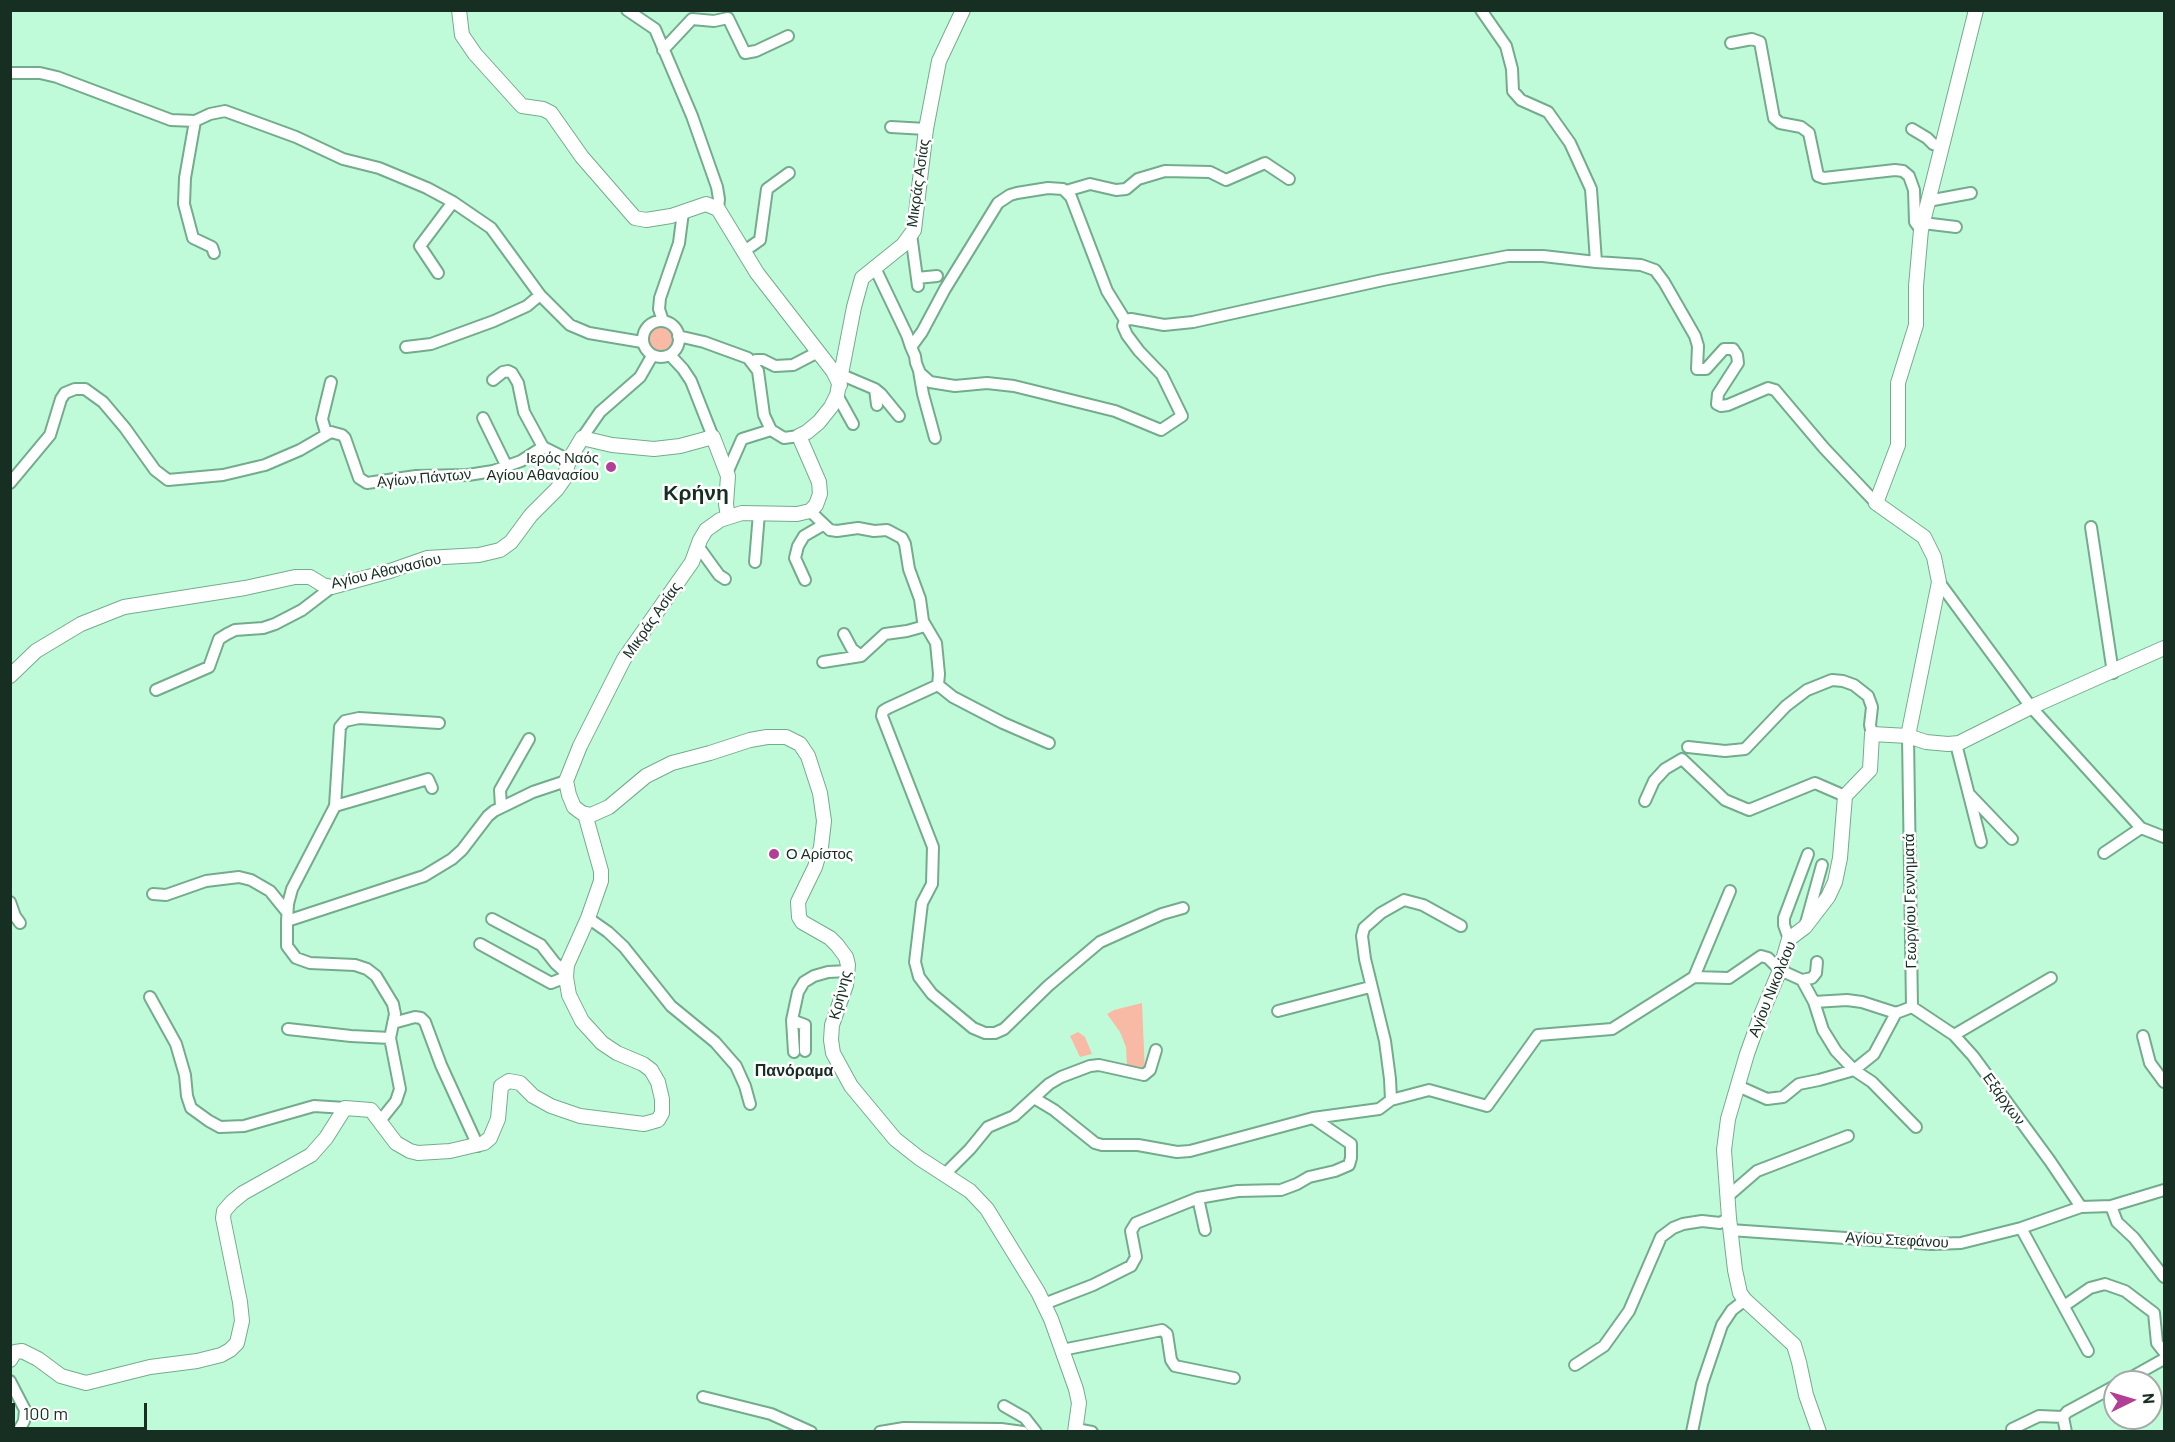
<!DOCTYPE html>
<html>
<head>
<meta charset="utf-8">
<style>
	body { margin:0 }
	#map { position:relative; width:2175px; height:1442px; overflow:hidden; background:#c0fbd9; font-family:Barlow,sans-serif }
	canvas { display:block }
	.frame { position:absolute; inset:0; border:12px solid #172e22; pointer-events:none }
	.north { position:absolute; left:2103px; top:1370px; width:60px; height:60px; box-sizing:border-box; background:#fff; border:2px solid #a2aba7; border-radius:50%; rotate:85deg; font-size:16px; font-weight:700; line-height:24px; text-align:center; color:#172e22 }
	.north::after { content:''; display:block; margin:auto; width:21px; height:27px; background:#b33e95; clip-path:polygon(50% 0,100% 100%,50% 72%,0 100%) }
	.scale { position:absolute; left:12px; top:1403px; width:135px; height:27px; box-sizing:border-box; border:3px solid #172e22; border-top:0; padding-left:8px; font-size:18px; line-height:21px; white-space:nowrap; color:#172e22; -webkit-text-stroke:4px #fff; paint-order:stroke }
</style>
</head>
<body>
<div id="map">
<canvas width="2175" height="1442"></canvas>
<div class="frame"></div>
<div class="north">N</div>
<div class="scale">100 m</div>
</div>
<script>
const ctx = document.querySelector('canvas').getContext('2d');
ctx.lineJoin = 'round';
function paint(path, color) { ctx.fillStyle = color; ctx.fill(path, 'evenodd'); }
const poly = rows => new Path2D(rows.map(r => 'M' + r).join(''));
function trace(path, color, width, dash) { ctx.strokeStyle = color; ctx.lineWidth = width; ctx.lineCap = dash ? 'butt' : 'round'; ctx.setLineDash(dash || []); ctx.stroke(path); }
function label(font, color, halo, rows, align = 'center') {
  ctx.font = font + ' Barlow,sans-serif'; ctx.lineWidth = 5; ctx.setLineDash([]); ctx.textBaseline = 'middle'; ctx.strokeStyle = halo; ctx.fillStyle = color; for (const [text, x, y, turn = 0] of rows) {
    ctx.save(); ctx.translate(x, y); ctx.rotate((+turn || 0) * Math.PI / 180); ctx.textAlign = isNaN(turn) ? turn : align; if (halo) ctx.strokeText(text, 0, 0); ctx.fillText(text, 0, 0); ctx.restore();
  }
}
const green = poly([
	[659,324,674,331,675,338,672,351,660,356,652,354,647,344,649,335],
	[1142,1003,1145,1074,1127,1067,1126,1047,1120,1032,1107,1014,1114,1010],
	[1078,1032,1085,1037,1092,1054,1080,1057,1070,1036]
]);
const minor = poly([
	[627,10,655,29,692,116,717,187,719,199,718,209],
	[1481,10,1506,46,1512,69,1513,91,1521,100,1548,112,1570,143,1591,189,1596,262,1641,265,1655,270,1664,282,1695,336,1698,346,1697,369,1706,369,1724,349,1733,349,1737,355,1738,363,1718,394,1717,404,1721,406,1728,405,1768,388,1775,390,1824,448,1876,503],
	[1731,43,1752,39,1760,42,1774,118,1780,123,1801,127,1809,133,1818,176,1824,178,1895,170,1903,171,1909,176,1914,190,1915,222,1921,230],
	[663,50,692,19,714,21,728,18,745,53,756,51,788,36],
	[10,73,40,73,57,77,171,120,195,121,210,114,225,111,296,137,343,159,379,168,427,188,453,202,491,228,540,295,570,325,589,333,642,342],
	[195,121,185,178,184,204,193,238,212,247,214,253],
	[891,127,926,129],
	[1912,129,1927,138,1933,144,1942,147],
	[1066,191,1090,184,1116,190,1126,189,1138,179,1165,171,1210,172,1226,180,1265,163,1289,179],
	[1928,201,1971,193],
	[1923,223,1956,227],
	[911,234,918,286],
	[743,252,760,240,767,189,789,173],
	[875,268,907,335,911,347,915,356,916,363,920,373,930,382,955,386,987,383,1014,386,1115,411,1161,430,1182,416,1162,375,1139,351,1127,335,1123,326,1125,320,1107,291,1071,197,1063,189,1048,188,1017,193,1010,195,998,203,945,289,922,332,911,347],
	[438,273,420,246,453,202],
	[917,278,937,276],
	[1125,320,1131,319,1164,325,1193,322,1383,280,1508,256,1543,256,1596,262],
	'643 339a18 18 0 1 1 36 0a18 18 0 1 1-36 0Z',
	[663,321,659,309,660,298,679,243,683,212],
	[678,336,704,342,748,358,758,371,764,415,771,430,784,438,799,436],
	[406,347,431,344,494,321,527,306,540,295],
	[670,355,683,369,691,381,713,437],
	[753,363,756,360,763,360,775,366,793,365,818,352],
	[919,371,923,394,935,438],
	[842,375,875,389,877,405],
	[493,380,503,372,508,371,512,373,518,383,524,412,543,447],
	[875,389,881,394,899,416],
	[837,395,853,424],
	[483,418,507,467],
	[326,433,322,419,331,382],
	[582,438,600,412,640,377,652,356],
	[727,473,742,439,771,430],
	[10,483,50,435,61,399,65,393,75,389,85,389,103,402,125,428,155,470,168,480,223,475,265,465,300,450,331,432,342,435,345,438,359,478,367,483,416,476,468,475,493,471,521,461,543,447,569,460],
	[810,511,830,530,837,531,858,528,874,531,887,530,902,538,905,544,909,569,920,599,923,621,936,643,939,674,938,685,888,708,883,711,882,716,933,847,932,884,922,903,915,962,919,977,932,994,973,1028,985,1033,995,1033,1004,1029,1048,986,1100,942,1162,914,1183,908],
	[2091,527,2113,673],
	[698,546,719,575,725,579],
	[755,562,759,513],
	[805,580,795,558,798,546,804,536,823,525],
	[1939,582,2031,707,2141,828,2164,837],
	[844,634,852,649,861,656],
	[823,662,861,656,885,634,907,631,925,626],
	[938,685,953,697,1003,723,1049,743],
	[156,690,209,667,219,639,227,634,235,630,263,628,275,624,302,610,332,587],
	[439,723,359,718,345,721,340,727,335,806,292,889,288,904,287,921,424,876,452,859,462,850,488,816,494,811,533,792,566,781],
	[1908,736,1912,1007],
	[1956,744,1981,842],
	[1688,747,1725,751,1745,749,1786,706,1807,690,1832,680,1843,681,1854,685,1868,696,1872,707,1870,725,1872,734],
	[1970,795,2012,839],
	[1645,801,1654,781,1665,769,1682,759,1725,800,1749,810,1815,783,1845,796],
	[335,806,428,779,432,788],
	[501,807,500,790,529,739],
	[2104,853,2141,828],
	[153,894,166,895,206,881,239,877,251,880,270,891,287,912],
	[10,902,15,916,20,923],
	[588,918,608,932,624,947,671,1006,715,1042,736,1066,745,1086,750,1104],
	[492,919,541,945,555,963,566,973],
	[287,921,287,946,296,958,310,963,355,965,367,969,376,976,393,1004,395,1014,390,1038,400,1089,396,1101,380,1121],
	[1806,923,1822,865],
	[1789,939,1784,925,1784,918,1808,854],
	[480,944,551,983,566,977],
	[1694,977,1730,891],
	[1802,980,1812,978,1816,973,1817,962],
	[150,997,176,1044,185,1075,187,1096,191,1108,209,1121,220,1127,244,1126,314,1106,345,1108],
	[1814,1002,1847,1000,1862,1002,1896,1013],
	[1912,1007,1954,1035,1973,1056,2050,1161,2081,1207],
	[1278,1011,1370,987],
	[792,1020,805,1025,805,1051],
	[393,1023,415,1017,421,1018,425,1022,441,1065,478,1146],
	[288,1029,351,1036,390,1038],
	[1954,1035,2051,978],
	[2143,1036,2150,1063,2164,1082],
	[794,1052,792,1020,798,992,804,982,814,976,828,972,848,971],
	[1738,1086,1767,1099,1783,1097,1799,1084,1819,1080,1854,1070,1874,1054,1896,1013,1912,1007],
	[1034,1098,1054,1110,1095,1143,1102,1145,1138,1145,1177,1152,1190,1151,1313,1118,1379,1109,1391,1100,1390,1079,1385,1041,1365,959,1362,936,1364,928,1381,913,1404,900,1423,905,1461,926],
	[1391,1100,1429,1090,1487,1106,1538,1035,1612,1029,1694,977,1729,978,1761,956,1768,958,1780,970,1802,980,1814,1002,1823,1030,1836,1051,1854,1070,1872,1082,1916,1127],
	[945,1174,970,1149,988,1127,1014,1116,1049,1084,1061,1077,1090,1066,1099,1065,1144,1075,1150,1070,1156,1050],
	[1727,1197,1757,1171,1848,1136],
	[1198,1198,1205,1230],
	[2111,1206,2117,1222,2134,1238,2164,1277],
	[2021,1228,2088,1351],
	[1730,1230,1932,1244,1961,1243,2021,1228,2081,1207,2111,1206,2164,1190],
	[1044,1304,1093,1285,1131,1266,1136,1257,1131,1231,1136,1223,1198,1198,1238,1191,1281,1190,1297,1184,1309,1177,1335,1171,1349,1165,1351,1158,1351,1144,1313,1118],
	[2064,1306,2090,1288,2105,1284,2125,1291,2154,1313,2157,1343,2164,1352],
	[1062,1350,1162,1330,1167,1334,1171,1360,1175,1366,1234,1378],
	[1575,1365,1604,1346,1629,1311,1661,1237,1673,1228,1683,1224,1702,1221,1720,1223,1729,1218],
	[10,1381,25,1410,24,1421,18,1432],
	[2123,1382,2164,1359],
	[703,1397,771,1414,811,1432],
	[1004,1406,1025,1418,1036,1432],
	[1076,1429,1092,1432],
	[2012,1429,2039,1416,2063,1417],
	[880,1432,904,1428,1001,1429,1023,1432],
	[1692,1432,1702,1384,1722,1325,1732,1310,1745,1300],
	[2066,1432,2063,1417,2067,1412,2115,1386]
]);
const tertiary = poly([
	[459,10,462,35,475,54,522,106,543,109,551,113,582,157,635,218,646,220,671,216,706,204,718,209,757,273,833,371,840,385],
	[963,10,939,61,926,129,914,230,903,245,862,278,854,307,837,395,831,407,819,422,807,432,799,436,819,482,820,494,816,505,810,511,797,514,742,513,720,520,706,530,700,540,692,562,624,659,580,746,566,781,569,795,574,807,582,813,591,815,609,807,646,776,672,763,710,753,750,740,767,737,786,737,800,744,808,756,820,793,824,821,821,847,815,867,798,902,799,917,802,922,830,938,837,945,846,957,848,965,846,985,832,1025,831,1040,833,1053,851,1086,895,1139,919,1158,970,1191,987,1209,1038,1292,1051,1319,1076,1389,1079,1403,1075,1432],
	[10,676,36,651,81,624,124,607,245,588,295,577,310,577,323,585,332,587,390,571,427,558,479,555,500,550,511,542,531,515,557,489,564,479,569,460,582,438,612,445,654,449,680,446,713,437,728,476,726,504,728,517],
	[1908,736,1939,582,1934,557,1924,537,1876,503,1898,445,1898,383,1916,325,1916,286,1921,230,1976,10],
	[10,1360,15,1352,22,1351,38,1359,61,1376,86,1383,150,1367,197,1361,221,1355,230,1350,237,1343,242,1321,240,1302,223,1218,224,1211,232,1202,243,1193,311,1155,326,1138,345,1108,371,1110,396,1143,410,1151,418,1153,450,1151,484,1143,490,1138,498,1119,501,1086,509,1081,520,1083,533,1096,551,1106,580,1116,644,1124,658,1120,662,1113,662,1099,658,1082,651,1070,643,1064,617,1053,602,1043,582,1021,569,995,566,977,567,965,588,918,601,881,601,871,585,814],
	[1819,1432,1806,1395,1799,1362,1794,1345,1745,1300,1740,1293,1735,1270,1729,1218,1724,1150,1728,1119,1747,1054,1761,1015,1780,970,1789,939,1805,927,1828,897,1835,882,1840,858,1845,796,1870,770,1872,734,1908,736,1926,742,1948,744,1959,743,2031,707,2164,648]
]);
const markers = [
	[611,467,6,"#b33e95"],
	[774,854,6,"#b33e95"]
];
const streetNames = [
	["Μικράς Ασίας",918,183,-82],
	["Αγίων Πάντων",424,478,-5],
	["Αγίου Αθανασίου",386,571,-13],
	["Μικράς Ασίας",652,620,-55],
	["Γεωργίου Γεννηματά",1910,901,-91],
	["Αγίου Νικολάου",1772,989,-68],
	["Κρήνης",840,995,-76],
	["Εξάρχων",2004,1099,54],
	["Αγίου Στεφάνου",1897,1240,3]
];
const poiNames = [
	["Ιερός Ναός",599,458],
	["Αγίου Αθανασίου",599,475],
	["Ο Αρίστος",786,854,"left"]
];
const neighbourhoodNames = [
	["Πανόραμα",794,1071]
];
const districtNames = [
	["Κρήνη",696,493]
];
paint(green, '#f8baa5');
trace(minor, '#73ac8c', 14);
trace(tertiary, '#73ac8c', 16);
trace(minor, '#fff', 10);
trace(tertiary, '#fff', 14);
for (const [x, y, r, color] of markers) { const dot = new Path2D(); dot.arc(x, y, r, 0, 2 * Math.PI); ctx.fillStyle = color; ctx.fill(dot); trace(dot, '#fff', 2); }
label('15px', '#172e22', '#fff', streetNames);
label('15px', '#172e22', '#fff', poiNames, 'right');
label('bold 16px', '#172e22', '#fff', neighbourhoodNames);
label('bold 21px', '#172e22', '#fff', districtNames);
</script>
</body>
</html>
